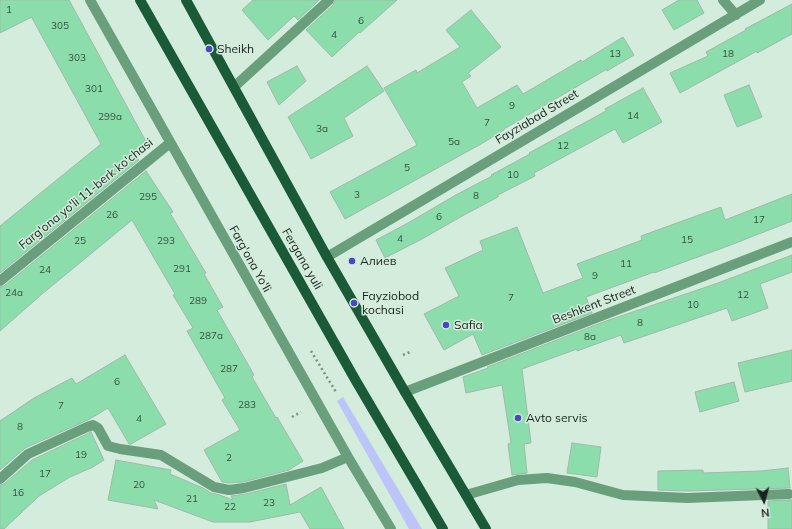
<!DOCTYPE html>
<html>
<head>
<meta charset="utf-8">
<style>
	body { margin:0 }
	#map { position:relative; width:792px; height:529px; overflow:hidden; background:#d3ecdb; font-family:Mulish,sans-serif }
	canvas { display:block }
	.north { position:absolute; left:744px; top:481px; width:40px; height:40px; -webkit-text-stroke:3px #d3ecdb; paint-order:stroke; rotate:174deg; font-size:11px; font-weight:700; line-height:16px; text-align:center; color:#19221c }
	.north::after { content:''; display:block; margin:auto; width:14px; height:18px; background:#19221c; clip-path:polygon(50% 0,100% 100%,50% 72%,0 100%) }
</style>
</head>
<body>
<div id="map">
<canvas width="792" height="529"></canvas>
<div class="north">N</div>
</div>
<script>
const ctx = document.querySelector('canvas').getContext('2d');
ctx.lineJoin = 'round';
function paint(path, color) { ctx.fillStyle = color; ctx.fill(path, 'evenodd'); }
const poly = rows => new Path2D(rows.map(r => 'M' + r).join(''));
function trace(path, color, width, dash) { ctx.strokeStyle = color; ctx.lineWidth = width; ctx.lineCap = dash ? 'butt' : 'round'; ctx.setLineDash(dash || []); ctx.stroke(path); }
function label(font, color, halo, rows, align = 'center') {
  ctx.font = font + ' Mulish,sans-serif'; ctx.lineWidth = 3; ctx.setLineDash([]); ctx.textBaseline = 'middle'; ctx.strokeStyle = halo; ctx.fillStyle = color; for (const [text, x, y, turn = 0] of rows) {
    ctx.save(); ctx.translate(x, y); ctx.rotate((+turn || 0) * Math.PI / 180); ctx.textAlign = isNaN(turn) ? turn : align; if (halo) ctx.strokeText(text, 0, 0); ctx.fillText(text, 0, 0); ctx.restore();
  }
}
const green = poly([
	[343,397,422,529,409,529,337,401]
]);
const building = poly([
	[0,0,69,0,149,147,135,155,139,160,0,273,0,226,101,144,32,18,32,17,0,33,0,0],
	[253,0,319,0,298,20,294,16,268,40,242,10,253,0],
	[335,0,397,0,360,33,359,32,332,57,306,30,333,5,335,0],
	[679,0,697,0,704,13,674,30,662,10,679,0],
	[792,4,792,34,757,53,757,51,680,93,670,73,708,56,706,52,746,30,745,29,792,4],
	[471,10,501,47,468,73,471,76,462,82,477,108,517,85,523,94,581,60,582,62,623,37,634,55,607,71,607,69,504,129,504,130,481,144,345,219,330,192,417,145,384,88,416,70,417,73,460,47,446,30,471,10],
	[297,66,306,81,279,105,267,82,297,66],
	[367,66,384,91,344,118,353,136,311,159,288,117,367,66],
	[749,85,762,117,737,127,724,95,749,85],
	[643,88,662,122,623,143,615,129,534,173,535,176,498,195,498,197,464,215,422,239,385,258,376,240,408,223,454,196,492,176,491,175,530,154,529,153,606,111,605,109,643,88],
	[146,171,173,212,170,213,206,273,204,274,223,307,217,310,254,375,252,377,276,418,277,417,303,461,289,470,243,482,229,483,222,482,204,450,240,430,222,400,225,398,187,331,193,328,173,295,175,294,132,220,42,294,0,331,0,287,4,286,146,171],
	[792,194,792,221,728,246,654,273,654,272,586,297,592,313,482,355,473,334,444,350,424,314,459,296,445,268,483,250,480,241,517,227,543,293,583,278,577,264,642,240,641,236,721,207,725,220,792,194],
	[792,255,792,272,760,284,768,308,732,321,727,308,624,343,621,335,577,351,577,349,522,369,531,443,524,444,527,473,512,475,508,444,511,443,502,385,466,393,463,377,488,368,487,367,606,321,718,283,792,255],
	[792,350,792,381,745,392,738,363,792,350],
	[125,355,166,424,131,444,129,444,108,408,88,420,25,448,0,470,0,421,34,398,72,378,76,384,125,355],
	[734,382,739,401,700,412,695,392,734,382],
	[91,432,104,460,93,467,70,477,39,496,4,529,0,529,0,485,4,484,32,460,91,432],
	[572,443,601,447,597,477,567,473,572,443],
	[116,460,171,470,170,474,203,488,211,493,220,495,233,500,231,496,246,494,286,484,290,505,321,487,344,529,310,529,300,512,250,522,213,522,154,500,158,509,108,500,116,460],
	[788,468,790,488,687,491,658,490,658,471,703,470,703,473,761,471,788,468],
	[789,500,792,500,792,529,768,529,768,501,789,500]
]);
const path = poly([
	[311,351,336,392],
	[403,355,410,352],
	[292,417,301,412]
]);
const minor = poly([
	[90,0,348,457,391,529],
	[723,0,736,15],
	[234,87,329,0],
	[327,257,760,0],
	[0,281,170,143],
	[405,392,792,242],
	[0,479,28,454,87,427,93,425,98,428,108,446,120,449,161,455,214,487,229,490,244,488,322,468,348,457],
	[466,495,518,480,547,478,575,482,623,495,687,498,789,494]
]);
const major = poly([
	[140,0,356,381,443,529],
	[186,0,327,257,405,392,486,529]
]);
const markers = [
	[209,49,4,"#4849bf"],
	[352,261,4,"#4849bf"],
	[354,303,4,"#4849bf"],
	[446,325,4,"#4849bf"],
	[518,418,4,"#4849bf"]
];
const numberNames = [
	["1",9,10],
	["6",361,21],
	["305",60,26],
	["4",334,35],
	["13",615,54],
	["18",728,54],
	["303",77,58],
	["301",94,89],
	["9",512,106],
	["14",633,116],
	["299a",110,117],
	["7",487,123],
	["3a",322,129],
	["5a",454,142],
	["12",563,146],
	["5",407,168],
	["10",513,175],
	["3",357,195],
	["8",476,196],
	["295",148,197],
	["26",112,215],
	["6",439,217],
	["17",759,220],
	["4",400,239],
	["15",687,240],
	["25",80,241],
	["293",166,241],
	["11",626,264],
	["291",182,269],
	["24",45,270],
	["9",595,276],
	["24a",14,293],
	["12",743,295],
	["7",511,298],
	["289",198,301],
	["10",693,305],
	["8",640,323],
	["287a",211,336],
	["8a",590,337],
	["287",229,369],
	["6",117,382],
	["283",247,405],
	["7",61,406],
	["4",139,419],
	["8",20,427],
	["19",81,455],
	["2",229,458],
	["17",45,474],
	["20",139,485],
	["16",18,493],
	["21",192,499],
	["23",269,503],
	["22",230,507]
];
const poiNames = [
	["Sheikh",217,49],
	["Алиев",360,261],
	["Fayziobod",362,296],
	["kochasi",362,310],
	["Safia",454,325],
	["Avto servis",526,418]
];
const streetNames = [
	["Fayziabad Street",537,117,-31],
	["Farg'ona yo'li 11-berk ko'chasi",86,194,-39],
	["Farg'ona Yo'li",250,259,61],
	["Fergana yuli",302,259,60],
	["Beshkent Street",594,305,-21]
];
paint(green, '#bcc5f9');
paint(building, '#8bdeac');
trace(building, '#a1b8a9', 1);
trace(path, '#7e8f83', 2.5, [2, 3]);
trace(minor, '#699f7d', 10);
trace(major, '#1a5a39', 10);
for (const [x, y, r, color] of markers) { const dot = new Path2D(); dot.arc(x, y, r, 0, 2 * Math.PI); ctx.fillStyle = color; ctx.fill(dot); trace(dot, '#d3ecdb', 1.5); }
label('10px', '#365140', null, numberNames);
label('12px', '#19221c', '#d3ecdb', poiNames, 'left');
label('12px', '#19221c', '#d3ecdb', streetNames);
</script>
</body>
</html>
